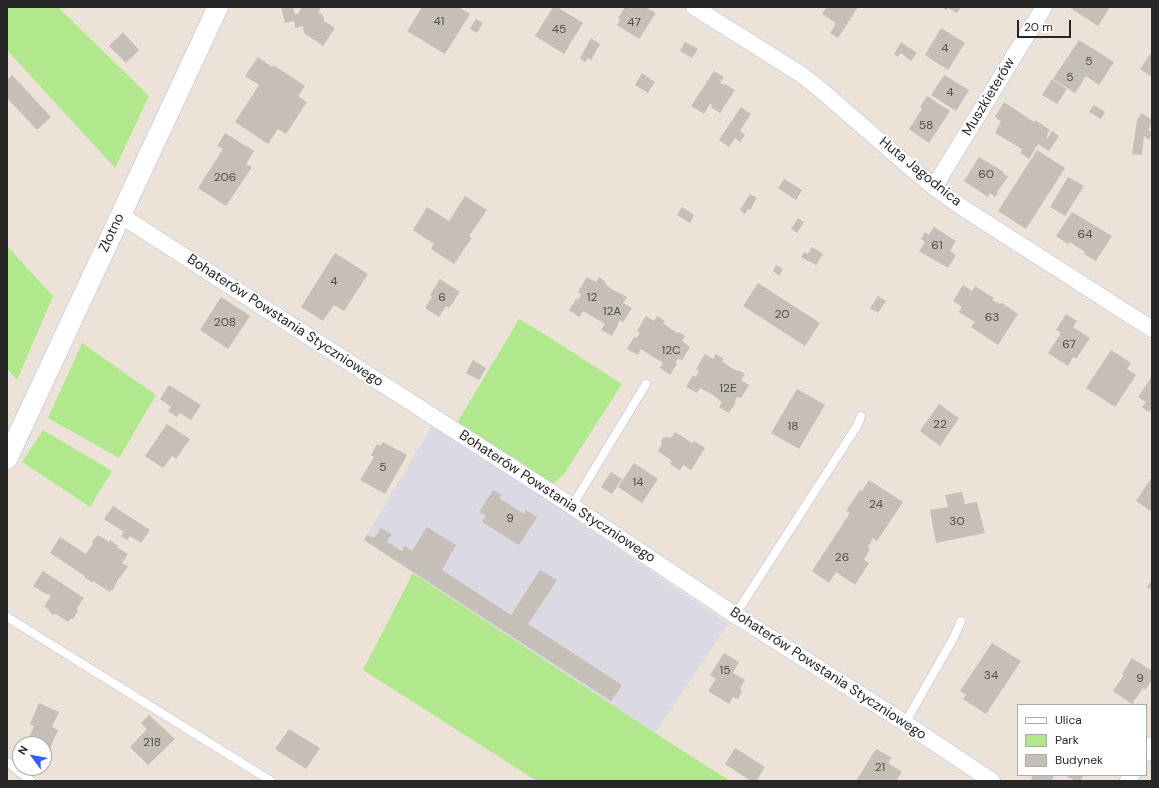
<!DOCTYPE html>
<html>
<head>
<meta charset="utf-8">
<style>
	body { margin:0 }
	#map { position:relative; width:1159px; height:788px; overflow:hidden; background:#ece2d7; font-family:"DM Sans",sans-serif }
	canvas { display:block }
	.frame { position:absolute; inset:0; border:8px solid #272727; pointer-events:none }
	.legend { position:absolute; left:1017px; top:704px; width:130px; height:72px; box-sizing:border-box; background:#fff; border:1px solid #a9a9a9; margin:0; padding:5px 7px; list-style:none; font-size:12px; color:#272727 }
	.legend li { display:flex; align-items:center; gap:8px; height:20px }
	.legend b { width:20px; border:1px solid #a9a9a9 }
	.north { position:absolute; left:12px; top:736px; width:40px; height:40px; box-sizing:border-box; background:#fff; border:1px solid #a9a9a9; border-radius:50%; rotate:302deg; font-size:11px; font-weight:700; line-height:16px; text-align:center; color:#272727 }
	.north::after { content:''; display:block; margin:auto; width:14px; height:18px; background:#3161ff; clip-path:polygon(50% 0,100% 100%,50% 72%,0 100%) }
	.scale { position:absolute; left:1017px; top:20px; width:54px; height:18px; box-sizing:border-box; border:2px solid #272727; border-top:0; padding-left:5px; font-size:12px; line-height:14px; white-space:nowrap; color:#272727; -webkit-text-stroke:3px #fff; paint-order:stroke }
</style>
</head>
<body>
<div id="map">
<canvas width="1159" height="788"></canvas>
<div class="frame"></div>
<ul class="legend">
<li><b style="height:5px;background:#fff"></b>Ulica</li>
<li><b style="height:11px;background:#b1e88e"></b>Park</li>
<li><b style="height:11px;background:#c6bfb7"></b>Budynek</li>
</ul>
<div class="north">N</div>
<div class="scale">20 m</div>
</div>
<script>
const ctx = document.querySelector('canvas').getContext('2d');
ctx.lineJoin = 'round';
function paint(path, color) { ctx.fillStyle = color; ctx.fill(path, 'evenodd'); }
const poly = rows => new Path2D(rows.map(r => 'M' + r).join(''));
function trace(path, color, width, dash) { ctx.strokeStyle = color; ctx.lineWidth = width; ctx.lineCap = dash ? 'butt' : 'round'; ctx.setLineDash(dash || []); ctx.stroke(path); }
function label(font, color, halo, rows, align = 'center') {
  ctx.font = font + ' "DM Sans",sans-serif'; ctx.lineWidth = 4; ctx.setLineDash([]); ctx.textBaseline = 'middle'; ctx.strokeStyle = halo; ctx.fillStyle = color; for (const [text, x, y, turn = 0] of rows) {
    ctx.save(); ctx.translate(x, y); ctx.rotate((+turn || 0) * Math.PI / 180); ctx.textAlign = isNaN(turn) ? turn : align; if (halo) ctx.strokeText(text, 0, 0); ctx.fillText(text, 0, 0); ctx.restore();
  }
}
const industrial = poly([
	[434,422,728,624,655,733,364,540]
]);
const green = poly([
	[7,7,58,7,149,96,115,168,7,50],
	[7,246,53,296,17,380,7,369],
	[519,319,541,332,622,384,564,474,553,484,457,423],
	[82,343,156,395,119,458,48,418],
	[43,430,112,471,90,507,22,462],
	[413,573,655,733,730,781,537,781,363,670]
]);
const building = poly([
	[281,7,293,7,295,14,298,14,302,7,321,7,318,12,323,15,324,21,335,28,323,46,304,33,303,26,295,28,294,21,285,23],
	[422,7,459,7,470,14,445,54,407,31],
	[553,7,557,7,583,23,564,54,535,36],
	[625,7,628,7,631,9,632,7,645,7,656,13,639,39,617,25,620,20,618,18],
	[827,7,858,7,838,38,830,33,836,23,822,14],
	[945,7,961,7,957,13,948,8,947,10,944,9],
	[1069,7,1110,7,1098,26],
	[476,19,483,23,477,33,470,29],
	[941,28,965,43,948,70,925,55],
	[123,32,139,50,126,63,109,46],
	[591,38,600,44,591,60,588,58,585,62,580,58],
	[1079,40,1114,62,1099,85,1086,76,1075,93,1053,79],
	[685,42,698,49,692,58,680,51],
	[901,42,917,53,911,61,901,53,898,57,894,54],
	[1152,51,1152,77,1140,69],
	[258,57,272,67,273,65,305,86,298,96,307,102,286,134,278,129,268,144,235,122,259,85,245,76],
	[714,71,724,77,720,83,724,85,725,84,735,90,720,113,711,107,712,105,710,104,704,114,691,106],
	[642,73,655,82,648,93,635,85],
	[12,75,51,117,37,130,7,98,7,80],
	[944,75,969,90,956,111,931,95],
	[1052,79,1067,89,1057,104,1042,95],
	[927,96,950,111,929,143,909,129,922,109,920,107],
	[1004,102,1034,122,1035,120,1050,130,1046,137,1048,138,1052,131,1059,136,1049,151,1038,144,1029,159,1020,153,1022,149,995,133,1001,121,995,117],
	[1094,105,1105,112,1101,119,1089,112],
	[741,107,751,114,740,131,745,135,740,142,735,138,729,147,719,140],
	[1142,113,1152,120,1152,122,1148,130,1152,132,1152,134,1149,140,1144,136,1142,155,1132,154,1137,120],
	[225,133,254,151,246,164,252,167,226,206,198,188,223,149,217,146],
	[1037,150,1065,168,1026,229,998,211],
	[979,157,1004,172,1003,173,1008,177,997,192,998,193,995,197,990,193,988,197,964,181],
	[1068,177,1084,186,1065,216,1050,207],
	[784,179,802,190,796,200,778,188],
	[750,194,757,198,750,210,748,209,745,214,740,210],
	[465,196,487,210,469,236,472,238,454,264,431,249,434,244,413,230,427,207,449,221],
	[682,207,694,215,690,223,677,215],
	[1072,212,1112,236,1096,261,1084,254,1085,252,1070,242,1068,244,1056,236],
	[798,218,804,222,797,233,791,229],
	[934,227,956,241,950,251,956,255,948,268,919,251,925,242,921,239,925,232,929,235],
	[812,247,823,254,816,265,801,257,804,252,808,254],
	[335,253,368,274,344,311,334,305,323,321,301,307],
	[776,265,783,269,779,276,773,271],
	[587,277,596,282,599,277,606,282,605,284,613,290,627,297,623,303,632,308,623,322,620,320,617,325,618,325,612,336,601,330,605,324,595,318,583,311,579,317,569,310,576,299,578,300,581,294,578,292],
	[440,279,460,292,449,308,446,306,439,317,425,308,432,297,430,295],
	[758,283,820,323,805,346,743,306],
	[963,285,972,291,975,286,994,298,992,300,1000,304,1002,303,1018,314,998,345,971,327,975,322,959,312,962,307,953,301],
	[878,296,886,301,878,313,870,308],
	[221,297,250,316,228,349,200,330],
	[1066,314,1077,321,1073,327,1090,338,1076,359,1073,357,1068,366,1048,353,1061,333,1056,330],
	[646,316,654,321,657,316,665,321,663,323,671,329,678,333,679,332,685,336,682,341,690,347,682,360,678,359,675,363,677,364,670,375,660,368,663,363,653,357,641,349,638,355,627,349,634,337,636,338,640,333,637,331],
	[1111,350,1131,363,1127,369,1136,375,1115,407,1086,388],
	[705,354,713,359,716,354,724,359,722,361,730,367,737,371,738,370,745,374,741,380,749,385,741,398,737,397,735,401,736,402,729,413,719,407,722,402,713,395,700,388,697,393,686,387,693,375,696,377,699,371,696,369],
	[473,360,486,368,479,380,466,373],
	[1152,376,1152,409,1149,412,1142,407,1146,402,1138,397],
	[169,385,201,405,191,420,180,413,177,417,168,411,171,407,160,399],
	[797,389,825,405,799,449,771,433],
	[939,404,959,418,940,446,920,431],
	[167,424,190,439,176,459,172,456,163,468,145,456],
	[675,432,692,443,694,441,705,448,691,470,683,465,680,470,670,464,672,461,658,451,662,444,661,441,663,438,667,437,671,438],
	[383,442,407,455,385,494,360,480,374,457,371,455,377,444,380,446],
	[634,463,658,479,642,503,618,487],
	[611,472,622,479,612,494,601,487],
	[1152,477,1152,512,1136,501],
	[869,480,903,502,877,541,873,538,868,547,870,549,864,560,869,563,855,585,836,572,829,583,812,571,850,513,846,511,860,490,862,491],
	[493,490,502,495,499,498,524,514,526,510,537,517,519,545,482,522,486,516,479,512],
	[962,492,965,504,977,502,985,533,936,543,930,510,948,507,945,495],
	[113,506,150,530,141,543,130,536,127,540,121,536,124,532,104,519],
	[427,527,456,545,442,570,511,615,540,570,557,580,528,624,622,685,611,701,364,540,367,535,374,538,381,528,392,534,387,542,402,551,405,546,412,551],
	[98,535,109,542,110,540,118,546,117,547,128,554,122,563,128,566,120,578,119,577,113,590,111,590,110,592,93,581,93,583,84,577,85,576,50,553,60,537,86,554,93,544,92,541],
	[43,571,84,598,77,608,78,611,73,619,70,619,68,622,56,614,53,615,50,612,49,610,44,606,51,596,48,594,46,594,33,586],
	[1152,579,1152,590,1147,587],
	[992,643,1021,661,986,714,963,699,966,695,960,691],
	[724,653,739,662,733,673,745,680,740,688,742,691,738,699,733,697,729,704,708,691,716,679,710,675],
	[1132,658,1152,671,1152,680,1145,690,1143,688,1132,704,1113,691,1124,675,1122,674],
	[39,703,59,712,52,727,58,730,48,753,44,751,44,744,21,744,22,740,27,742,34,726,30,724],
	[149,715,175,739,148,765,130,747,147,729,141,723],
	[289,729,320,748,306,769,275,749],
	[735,748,765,767,756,781,751,781,725,764],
	[876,749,892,758,888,763,902,772,896,781,856,781],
	[1033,775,1055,775,1051,781,1034,781,1031,779],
	[1065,775,1084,775,1080,781,1075,781]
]);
const service = poly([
	[572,506,646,384],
	[735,615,857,426,861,416],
	[7,617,271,781],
	[905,723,954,637,961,621],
	[7,762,31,781]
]);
const minor = poly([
	[694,7,802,75,821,90,905,163,934,187,963,208,1152,329],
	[934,187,1044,7],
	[120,215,572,506,735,615,905,723,992,781],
	[1146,753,1152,745],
	[1128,781,1131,775]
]);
const tertiary = poly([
	[7,459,218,7]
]);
const numberNames = [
	["41",439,22],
	["47",634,23],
	["45",559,30],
	["4",945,49],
	["5",1089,62],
	["5",1070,78],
	["4",950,93],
	["58",926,126],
	["60",986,175],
	["206",225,178],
	["64",1085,235],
	["61",937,246],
	["4",334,282],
	["6",442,298],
	["12",592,298],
	["12A",612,312],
	["20",782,315],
	["63",992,318],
	["208",225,323],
	["67",1069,345],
	["12C",671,351],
	["12E",728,389],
	["22",940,425],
	["18",793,427],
	["5",383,468],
	["14",638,483],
	["24",876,505],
	["9",510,519],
	["30",957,522],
	["26",842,558],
	["15",725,671],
	["34",991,676],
	["9",1140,679],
	["218",152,743],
	["21",880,768]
];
const streetNames = [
	["Muszkieterów",989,97,-59],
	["Huta Jagodnica",920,172,39],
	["Złotno",112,233,-65],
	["Bohaterów Powstania Styczniowego",285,321,33],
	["Bohaterów Powstania Styczniowego",557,497,33],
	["Bohaterów Powstania Styczniowego",828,674,33]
];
paint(industrial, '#dbd9e3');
paint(green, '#b1e88e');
paint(building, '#c6bfb7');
trace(service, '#ccd2e2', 10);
trace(minor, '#ccd2e2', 18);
trace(tertiary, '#ccd2e2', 22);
trace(service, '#fff', 8);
trace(minor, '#fff', 16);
trace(tertiary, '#fff', 20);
label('12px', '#4f4d4b', null, numberNames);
label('14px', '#272727', '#fff', streetNames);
</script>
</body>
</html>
